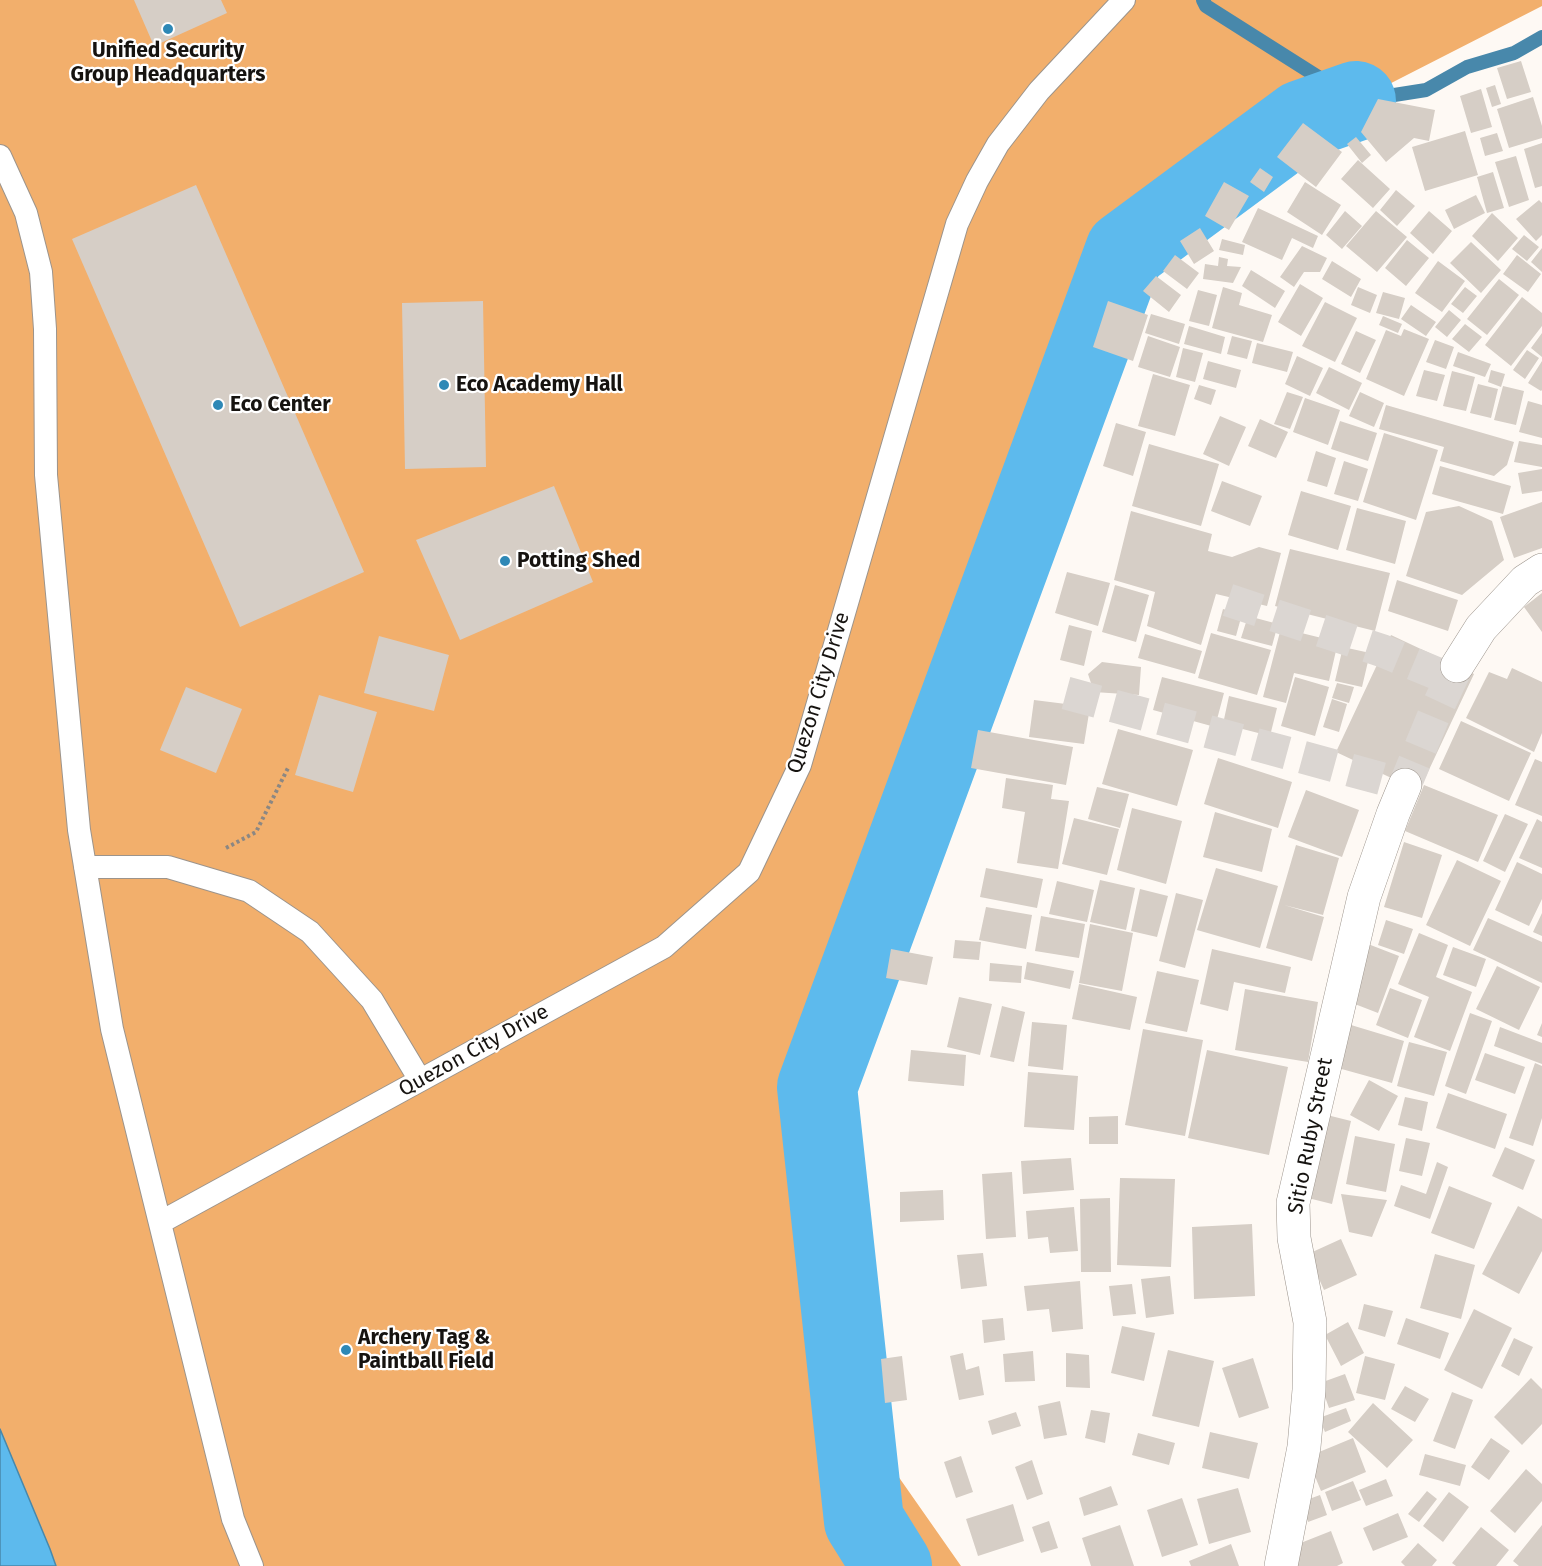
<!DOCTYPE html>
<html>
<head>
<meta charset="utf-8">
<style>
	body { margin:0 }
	canvas { display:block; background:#fef9f4 }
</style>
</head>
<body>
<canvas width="1542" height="1566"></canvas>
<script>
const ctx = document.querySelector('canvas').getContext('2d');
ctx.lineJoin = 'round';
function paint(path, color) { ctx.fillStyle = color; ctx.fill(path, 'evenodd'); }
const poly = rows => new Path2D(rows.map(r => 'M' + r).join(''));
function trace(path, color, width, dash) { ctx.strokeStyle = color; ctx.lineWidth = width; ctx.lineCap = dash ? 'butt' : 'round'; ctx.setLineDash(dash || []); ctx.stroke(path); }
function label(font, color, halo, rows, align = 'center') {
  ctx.font = font + ' "Fira Sans",sans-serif'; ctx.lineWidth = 4.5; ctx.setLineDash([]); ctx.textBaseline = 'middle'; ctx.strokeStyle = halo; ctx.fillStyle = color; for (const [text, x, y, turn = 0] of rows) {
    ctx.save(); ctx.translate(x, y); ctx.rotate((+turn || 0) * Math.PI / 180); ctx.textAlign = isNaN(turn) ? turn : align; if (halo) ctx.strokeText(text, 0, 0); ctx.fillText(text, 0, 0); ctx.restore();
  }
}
const forest = poly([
	[0,0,1542,0,1542,6,1356,101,1302,120,1125,251,817,1087,873,1273,884,1456,961,1566,56,1566,0,1429]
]);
const water = poly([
	[0,1429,50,1549,56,1566,0,1566,0,1429]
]);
const stream = poly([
	[1203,0,1206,6,1356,101,1426,90,1467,67,1514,53,1542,37]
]);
const river = poly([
	[892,1566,864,1521,817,1087,1125,251,1302,120,1356,101]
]);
const building = poly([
	[134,0,221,0,227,13,154,46],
	[1521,61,1531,92,1507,99,1497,68],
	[1495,85,1501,104,1492,107,1486,88],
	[1481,89,1492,127,1471,133,1460,96],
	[1533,97,1542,126,1542,138,1509,148,1497,109],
	[1378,99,1435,110,1429,141,1414,138,1386,162,1361,132],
	[1303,123,1342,152,1316,187,1277,157],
	[1465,131,1478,175,1425,191,1412,147],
	[1497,133,1503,151,1485,156,1480,138],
	[1356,137,1371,155,1362,163,1347,144],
	[1542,143,1542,186,1535,188,1524,149],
	[1516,156,1529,200,1509,207,1495,162],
	[1358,160,1390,189,1373,208,1341,179],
	[1260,168,1273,177,1264,192,1250,182],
	[1493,172,1504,208,1487,213,1477,177],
	[1224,182,1249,196,1229,230,1205,216],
	[1305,182,1341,205,1322,235,1287,212],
	[196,185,364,572,240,627,72,239],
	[1396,190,1415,206,1397,226,1380,210],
	[1476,195,1485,213,1454,229,1445,210],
	[1539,200,1542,203,1542,235,1536,241,1516,219],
	[1258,208,1318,236,1313,248,1292,238,1282,260,1242,242],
	[1345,211,1362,226,1342,249,1326,235],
	[1376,211,1407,237,1377,272,1346,246],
	[1429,211,1452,231,1433,254,1410,233],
	[1492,213,1518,238,1498,261,1472,236],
	[1200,228,1214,251,1194,264,1180,241],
	[1524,235,1539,247,1527,261,1512,249],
	[1222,239,1245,245,1243,255,1219,250],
	[1407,240,1429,258,1406,286,1385,268],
	[1471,242,1501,270,1481,293,1450,263],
	[1302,246,1327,258,1320,272,1304,272,1294,287,1280,277],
	[1542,248,1542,272,1531,262],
	[1175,255,1199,273,1187,289,1163,271],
	[1517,255,1541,274,1528,292,1503,274],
	[1219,257,1228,259,1227,266,1241,267,1233,283,1203,279,1205,264,1218,266],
	[1332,261,1361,279,1351,297,1322,279],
	[1438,261,1465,281,1442,312,1415,293],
	[1251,270,1285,291,1275,308,1242,286],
	[1156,276,1181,295,1169,312,1143,291],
	[1499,279,1519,295,1487,335,1467,319],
	[1300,284,1323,298,1301,336,1278,322],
	[1223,287,1242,293,1239,305,1272,315,1263,342,1212,328],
	[1358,287,1377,295,1370,313,1351,305],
	[1465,287,1477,296,1463,313,1451,304],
	[1198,290,1217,295,1209,326,1189,321],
	[1383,292,1405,298,1399,319,1376,313],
	[1522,297,1542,313,1542,326,1511,366,1485,345],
	[483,301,486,467,405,469,402,303],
	[1108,301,1148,315,1133,361,1093,347],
	[1325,302,1357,318,1335,362,1302,346],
	[1411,305,1436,322,1426,336,1401,319],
	[1449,310,1461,320,1447,337,1435,327],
	[1151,314,1185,324,1179,344,1145,333],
	[1383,316,1402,324,1398,333,1379,325],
	[1465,324,1482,337,1469,352,1452,339],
	[1189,326,1225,337,1221,354,1184,344],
	[1404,329,1429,339,1404,396,1366,379,1386,330,1401,336],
	[1356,331,1376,340,1360,373,1341,364],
	[1542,333,1542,357,1531,348],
	[1148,336,1180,347,1170,377,1138,367],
	[1232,336,1252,341,1247,359,1227,354],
	[1435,340,1454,347,1446,369,1426,362],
	[1257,343,1293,352,1287,372,1252,363],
	[1183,348,1203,353,1195,382,1176,377],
	[1527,350,1539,358,1525,379,1513,370],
	[1458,352,1491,364,1485,377,1453,366],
	[1297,356,1323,368,1310,396,1285,384],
	[1208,361,1241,370,1236,388,1203,379],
	[1542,361,1542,390,1541,391,1528,383],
	[1329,367,1362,383,1349,410,1316,393],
	[1424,370,1445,375,1437,401,1416,396],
	[1491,370,1505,374,1501,387,1488,382],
	[1452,371,1475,377,1466,411,1443,406],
	[1153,374,1190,385,1175,436,1138,426],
	[1478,384,1498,389,1491,418,1470,413],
	[1199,385,1216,390,1211,405,1194,399],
	[1503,386,1524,391,1516,425,1494,420],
	[1287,392,1303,397,1290,429,1274,424],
	[1360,392,1384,403,1374,427,1349,416],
	[1305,398,1340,410,1328,445,1293,432],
	[1528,401,1542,405,1542,438,1519,432],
	[1386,405,1514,442,1507,465,1494,476,1440,461,1444,447,1379,429],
	[1220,416,1246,427,1229,466,1203,454],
	[1260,419,1288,432,1276,458,1248,446],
	[1340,421,1377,433,1368,461,1331,449],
	[1116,423,1146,432,1133,476,1103,466],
	[1384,433,1438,450,1416,520,1363,502],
	[1519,441,1542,445,1542,467,1514,462],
	[1149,444,1219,464,1201,526,1132,506],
	[1316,451,1336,458,1327,487,1307,481],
	[1344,461,1368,469,1358,501,1334,494],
	[1440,466,1511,486,1503,514,1432,494],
	[1542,469,1542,491,1522,494,1518,473],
	[1222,481,1262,496,1250,526,1211,511],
	[554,486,593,582,460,640,416,540],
	[1301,491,1351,506,1338,550,1288,535],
	[1542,502,1542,548,1514,558,1500,517],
	[1459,506,1492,521,1504,560,1462,595,1406,576,1426,512],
	[1357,508,1406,521,1395,564,1346,550],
	[1131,511,1212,534,1208,551,1232,557,1259,547,1281,553,1267,606,1216,594,1201,645,1147,626,1155,592,1114,580],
	[1290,549,1390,573,1375,631,1275,606],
	[1067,572,1110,583,1098,626,1055,613],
	[1397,580,1458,600,1448,631,1388,611],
	[1115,585,1149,595,1136,642,1102,632],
	[1542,593,1542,632,1524,607],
	[1223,609,1242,614,1236,636,1217,631],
	[1248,616,1278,624,1272,646,1241,638],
	[1069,625,1092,631,1084,666,1060,660],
	[1281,628,1338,642,1329,681,1294,673,1286,703,1263,697],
	[1211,633,1271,650,1257,695,1198,678],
	[1145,634,1202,651,1195,674,1138,658],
	[1391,635,1474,674,1419,791,1336,752],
	[379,636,449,655,434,711,364,693],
	[1343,647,1370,653,1362,687,1335,681],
	[1102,662,1141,667,1139,695,1094,692,1088,674],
	[1512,668,1542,682,1542,733,1534,752,1466,718,1489,672,1507,679],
	[1162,677,1224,693,1215,727,1153,710],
	[1295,677,1329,687,1315,736,1281,726],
	[1337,683,1354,687,1349,703,1332,698],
	[186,687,242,709,216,773,160,750],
	[319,695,377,712,353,792,295,775],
	[1229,696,1277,708,1270,736,1223,724],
	[1332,699,1347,704,1339,732,1323,727],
	[1034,700,1090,707,1084,744,1029,737],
	[1461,721,1531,753,1509,801,1439,769],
	[1118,729,1193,750,1177,806,1102,784],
	[978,730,1073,747,1066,785,971,768],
	[1218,758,1292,782,1278,828,1204,804],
	[1535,759,1542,762,1542,816,1515,805],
	[1006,778,1053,785,1051,799,1069,801,1058,869,1017,863,1025,812,1002,808],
	[1424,785,1498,815,1478,862,1405,831],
	[1097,787,1129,794,1120,828,1088,819],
	[1306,790,1359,810,1342,857,1288,837],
	[1132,808,1182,821,1166,884,1117,870],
	[1215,812,1272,829,1262,872,1203,857],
	[1505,814,1528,824,1505,872,1483,861],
	[1074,818,1119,829,1107,875,1062,864],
	[1537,819,1542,822,1542,868,1519,858],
	[1404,842,1442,855,1422,918,1384,907],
	[1296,845,1339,858,1323,915,1284,905,1324,917,1312,961,1266,948],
	[1457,860,1501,881,1470,946,1426,925],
	[1517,862,1542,874,1542,899,1529,926,1495,910],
	[986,868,1043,879,1037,908,980,897],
	[1216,868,1278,886,1260,948,1197,930],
	[1100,880,1135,888,1126,930,1090,922],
	[1057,881,1094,890,1087,922,1049,914],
	[1140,889,1168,896,1157,937,1131,931],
	[1176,893,1203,900,1185,968,1159,961],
	[986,907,1032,915,1026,949,979,940],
	[1542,913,1542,936,1533,932],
	[1041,916,1085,924,1079,958,1035,951],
	[1488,918,1542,942,1542,983,1473,950],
	[1386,920,1413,929,1404,954,1378,945],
	[1090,924,1133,933,1122,991,1079,983],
	[1419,933,1448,945,1436,977,1472,992,1450,1051,1414,1037,1429,997,1398,984],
	[955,940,981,942,979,960,953,958],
	[1368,944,1399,956,1378,1013,1347,1001],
	[1453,947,1486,959,1476,987,1443,975],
	[891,949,933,957,927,985,886,978],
	[1212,949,1291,967,1285,993,1234,982,1228,1011,1200,1004],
	[1027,962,1074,971,1070,989,1024,979],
	[990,963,1022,966,1021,983,989,981],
	[1497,966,1540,987,1519,1030,1476,1009],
	[1157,971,1199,980,1187,1032,1145,1023],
	[1079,984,1137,997,1130,1030,1072,1019],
	[1390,988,1422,1000,1408,1038,1376,1025],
	[1245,989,1318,1002,1308,1062,1235,1050],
	[959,997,992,1004,980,1055,947,1047],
	[1002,1006,1025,1012,1014,1062,990,1057],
	[1470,1013,1492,1021,1466,1094,1445,1086],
	[1032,1022,1067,1025,1063,1070,1028,1066],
	[1542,1023,1542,1037,1537,1035],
	[1351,1025,1404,1041,1392,1083,1338,1068],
	[1500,1027,1542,1043,1542,1064,1494,1046],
	[1143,1029,1203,1040,1185,1136,1125,1125],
	[1409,1042,1447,1052,1434,1096,1397,1086],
	[911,1050,966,1055,964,1086,908,1081],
	[1207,1050,1288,1067,1269,1155,1188,1138],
	[1485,1053,1525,1067,1515,1094,1475,1080],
	[1535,1063,1542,1066,1542,1118,1533,1146,1509,1138],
	[1028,1072,1078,1076,1074,1130,1024,1127],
	[1369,1080,1398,1096,1379,1131,1350,1115],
	[1448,1093,1507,1114,1495,1149,1436,1128],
	[1405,1097,1428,1102,1422,1131,1398,1125],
	[1327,1115,1351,1121,1332,1204,1308,1198],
	[1118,1116,1118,1144,1089,1144,1089,1117],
	[1355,1136,1395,1144,1386,1192,1346,1184],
	[1406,1138,1430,1143,1422,1176,1399,1171],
	[1505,1147,1535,1160,1523,1190,1492,1176],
	[1071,1158,1074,1190,1023,1194,1021,1161],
	[1437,1162,1448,1167,1430,1219,1394,1206,1401,1185,1426,1194],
	[1012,1172,1016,1237,986,1239,982,1174],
	[1120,1178,1175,1179,1171,1267,1117,1265],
	[1449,1186,1492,1203,1474,1249,1431,1233],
	[943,1190,944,1220,900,1222,900,1192],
	[1341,1194,1387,1200,1372,1237,1349,1232],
	[1110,1198,1111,1272,1081,1272,1080,1199],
	[1518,1206,1542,1219,1542,1251,1519,1294,1482,1274],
	[1074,1207,1078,1251,1050,1253,1048,1237,1028,1239,1026,1211],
	[1252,1224,1255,1296,1194,1299,1192,1227],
	[1341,1239,1357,1275,1324,1290,1308,1254],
	[983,1253,987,1286,961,1289,957,1255],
	[1435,1254,1475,1265,1461,1319,1420,1308],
	[1170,1276,1174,1314,1146,1318,1141,1279],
	[1080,1281,1083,1329,1052,1332,1049,1309,1027,1311,1024,1286],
	[1132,1284,1136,1314,1113,1316,1109,1286],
	[1364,1304,1393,1311,1385,1337,1358,1329],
	[1474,1309,1512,1328,1482,1389,1444,1370],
	[1003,1318,1005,1340,984,1343,982,1320],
	[1406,1318,1449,1333,1440,1359,1397,1344],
	[1348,1322,1364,1353,1341,1366,1325,1335],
	[1122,1326,1155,1333,1144,1381,1111,1373],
	[1514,1338,1533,1347,1519,1376,1501,1366],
	[1168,1350,1214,1361,1199,1427,1152,1416],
	[1033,1351,1035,1381,1005,1382,1003,1354],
	[963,1353,966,1370,979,1366,984,1395,959,1400,950,1356],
	[1066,1353,1089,1355,1090,1388,1066,1387],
	[902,1356,907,1400,885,1403,881,1359],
	[1365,1356,1395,1364,1385,1400,1356,1393],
	[1253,1358,1269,1408,1239,1418,1222,1368],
	[1345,1374,1355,1400,1329,1408,1320,1383],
	[1531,1378,1542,1389,1542,1424,1522,1445,1494,1417],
	[1405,1386,1429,1399,1415,1422,1391,1409],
	[1452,1392,1473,1400,1455,1449,1433,1441],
	[1060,1401,1067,1435,1044,1439,1038,1406],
	[1373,1403,1413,1440,1387,1468,1348,1432],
	[1346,1408,1351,1421,1325,1432,1319,1418],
	[1091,1410,1110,1413,1105,1443,1085,1438],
	[1016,1412,1021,1426,992,1435,988,1421],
	[1210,1432,1258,1443,1249,1479,1202,1468],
	[1138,1433,1175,1443,1169,1465,1132,1455],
	[1353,1438,1366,1472,1321,1491,1307,1457],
	[1491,1438,1510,1451,1489,1480,1471,1467],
	[1425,1454,1466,1465,1460,1486,1419,1475],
	[961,1456,973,1492,956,1498,944,1462],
	[1032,1460,1043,1494,1027,1500,1015,1467],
	[1526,1469,1542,1484,1542,1501,1515,1533,1490,1511],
	[1386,1479,1393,1496,1366,1506,1359,1490],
	[1353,1481,1361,1500,1332,1511,1325,1492],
	[1111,1486,1118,1505,1084,1516,1079,1498],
	[1238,1488,1251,1532,1209,1544,1197,1499],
	[1427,1491,1437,1499,1419,1522,1408,1514],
	[1449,1492,1469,1507,1443,1542,1423,1526],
	[1320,1495,1327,1515,1308,1522,1301,1502],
	[1182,1498,1198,1545,1162,1557,1147,1510],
	[1013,1504,1024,1541,978,1556,966,1519],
	[1398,1513,1408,1537,1373,1551,1363,1528],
	[1049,1521,1058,1548,1041,1553,1032,1527],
	[1120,1525,1134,1566,1091,1566,1082,1538],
	[1542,1525,1542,1566,1519,1566,1513,1561],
	[1481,1527,1509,1550,1496,1566,1456,1566,1452,1563],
	[1331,1531,1343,1563,1337,1566,1295,1566,1288,1548],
	[1418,1543,1437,1560,1432,1566,1405,1566,1401,1562],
	[1231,1544,1239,1566,1191,1566,1189,1561]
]);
const streetTunnel = poly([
	[1228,600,1383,651,1450,679],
	[1066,693,1405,785,1434,715,1457,666]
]);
const path = poly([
	[226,848,256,832,289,766]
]);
const lane = poly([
	[0,156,26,213,41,272,45,329,46,475,79,830,112,1029,233,1519,252,1566],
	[85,867,168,867,249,891,310,932,372,1000,420,1080],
	[161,1222,664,947,749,872,800,765,957,224,977,181,998,144,1039,91,1124,0]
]);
const street = poly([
	[1457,666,1481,628,1525,581,1542,570],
	[1281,1566,1304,1447,1309,1390,1310,1322,1294,1238,1293,1203,1364,897,1393,814,1405,785]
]);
const markers = [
	[168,29,6,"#2e88b6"],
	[444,385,6,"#2e88b6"],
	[218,405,6,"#2e88b6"],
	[505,561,6,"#2e88b6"],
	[346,1350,6,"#2e88b6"]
];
const poiNames = [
	["Unified Security",168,51,"center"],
	["Group Headquarters",168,75,"center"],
	["Eco Academy Hall",456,385],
	["Eco Center",230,405],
	["Potting Shed",517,561],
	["Archery Tag &",358,1338],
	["Paintball Field",358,1362]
];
const streetNames = [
	["Quezon City Drive",819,693,-73],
	["Quezon City Drive",474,1051,-29],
	["Sitio Ruby Street",1311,1136,-79]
];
paint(forest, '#f2af6c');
paint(water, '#5dbaed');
trace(water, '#4888ab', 1.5);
trace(stream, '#4888ab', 14);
trace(river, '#5dbaed', 80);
paint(building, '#d6cec6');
trace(streetTunnel, '#dbd6d2', 33, [33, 16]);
trace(lane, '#9c948c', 24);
trace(street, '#9c948c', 34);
trace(path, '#8b8783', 4, [3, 3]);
trace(lane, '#fff', 22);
trace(street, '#fff', 33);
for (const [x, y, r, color] of markers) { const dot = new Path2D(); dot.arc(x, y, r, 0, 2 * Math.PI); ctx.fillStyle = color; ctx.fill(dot); trace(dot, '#fff', 2); }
label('bold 21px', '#161310', '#fff', poiNames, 'left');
label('21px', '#161310', '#fff', streetNames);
</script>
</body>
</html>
